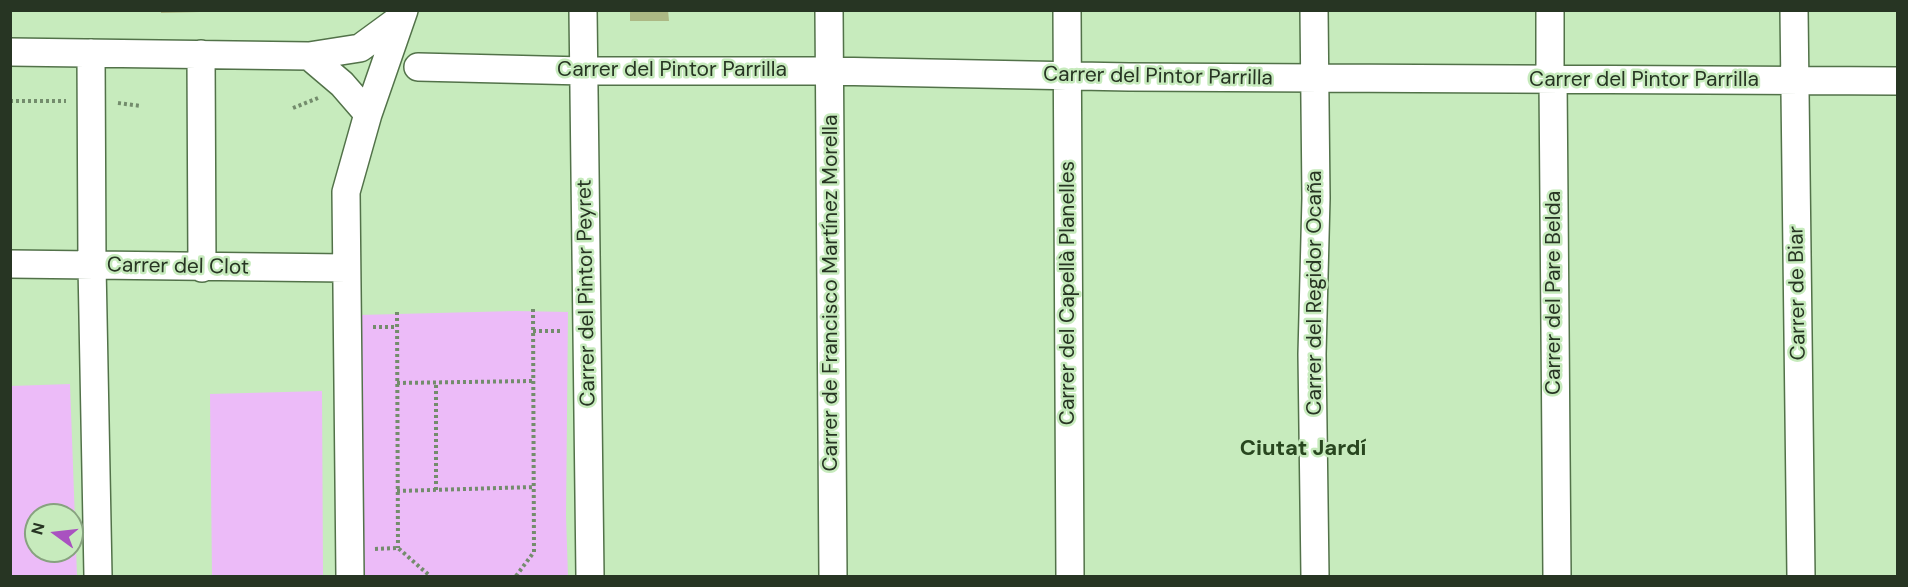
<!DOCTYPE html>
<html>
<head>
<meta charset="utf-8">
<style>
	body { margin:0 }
	#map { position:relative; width:1908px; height:587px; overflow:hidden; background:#c7ebbd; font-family:"DM Sans",sans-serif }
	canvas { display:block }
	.frame { position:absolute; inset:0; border:12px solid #273523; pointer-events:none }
	.north { position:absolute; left:24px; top:503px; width:60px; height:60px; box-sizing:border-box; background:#c7ebbd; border:2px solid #87a27f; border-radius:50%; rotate:285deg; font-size:16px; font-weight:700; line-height:24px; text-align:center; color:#273523 }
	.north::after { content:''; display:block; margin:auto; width:21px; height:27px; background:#a952c0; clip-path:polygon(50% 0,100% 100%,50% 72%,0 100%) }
</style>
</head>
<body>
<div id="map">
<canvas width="1908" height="587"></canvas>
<div class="frame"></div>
<div class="north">N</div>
</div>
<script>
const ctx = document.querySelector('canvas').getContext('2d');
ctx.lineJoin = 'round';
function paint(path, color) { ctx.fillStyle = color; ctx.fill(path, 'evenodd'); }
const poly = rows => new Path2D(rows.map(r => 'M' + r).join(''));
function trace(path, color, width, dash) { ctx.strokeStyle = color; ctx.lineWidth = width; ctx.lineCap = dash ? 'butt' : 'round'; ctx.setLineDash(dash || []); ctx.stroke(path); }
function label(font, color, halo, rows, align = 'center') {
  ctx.font = font + ' "DM Sans",sans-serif'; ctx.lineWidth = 5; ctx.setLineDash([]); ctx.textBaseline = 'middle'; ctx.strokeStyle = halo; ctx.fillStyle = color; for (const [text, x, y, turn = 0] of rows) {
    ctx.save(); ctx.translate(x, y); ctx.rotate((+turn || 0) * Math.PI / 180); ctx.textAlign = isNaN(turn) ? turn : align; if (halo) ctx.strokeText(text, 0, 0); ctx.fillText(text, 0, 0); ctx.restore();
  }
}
const green = poly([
	[515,311,568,312,566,516,568,576,364,576,359,315],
	[70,384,77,576,11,576,11,386],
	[36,515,72,515,72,551,36,551],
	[322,391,323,576,212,576,210,394]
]);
const building = poly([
	[161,10,200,10,200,12,161,13],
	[630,10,668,10,669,21,630,21]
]);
const path = poly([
	[10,101,66,101],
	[118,103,141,106],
	[293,108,318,98],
	[397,312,398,548],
	[373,327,396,327],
	[533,331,560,331],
	[397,383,533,381],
	[436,490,436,382],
	[397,491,534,487],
	[375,549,398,548,430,576],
	[516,576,534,552,533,309]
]);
const minor = poly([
	[583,10,590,576],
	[829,10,833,576],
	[1067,10,1070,576],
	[1314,10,1316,198,1312,354,1315,576],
	[1550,10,1550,70,1553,79,1557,576],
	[1794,10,1801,576],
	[10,52,309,56,360,48,401,18],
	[91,53,92,265,98,576],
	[201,54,202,268],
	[309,56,342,84,368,114],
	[418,67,584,71,829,71,1129,77,1898,81],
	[10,264,346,268],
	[350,576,346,192,368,114,404,10]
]);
const streetNames = [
	["Carrer del Pintor Parrilla",672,70],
	["Carrer del Pintor Parrilla",1158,77,1],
	["Carrer del Pintor Parrilla",1644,80],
	["Carrer del Clot",178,267,1],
	["Carrer del Pintor Peyret",587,293,-91],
	["Carrer de Francisco Martínez Morella",831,293,-90],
	["Carrer del Capellà Planelles",1068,293,-90],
	["Carrer del Regidor Ocaña",1315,293,-90],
	["Carrer del Pare Belda",1554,293,-90],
	["Carrer de Biar",1798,293,-91]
];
const neighbourhoodNames = [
	["Ciutat Jardí",1303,449]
];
paint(green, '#ecbbf8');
paint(building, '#acb884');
trace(minor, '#527249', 30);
trace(path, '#738c6c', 4, [3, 3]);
trace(minor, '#fff', 27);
label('21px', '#273523', '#c7ebbd', streetNames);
label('bold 22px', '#28461f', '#c7ebbd', neighbourhoodNames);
</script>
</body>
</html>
